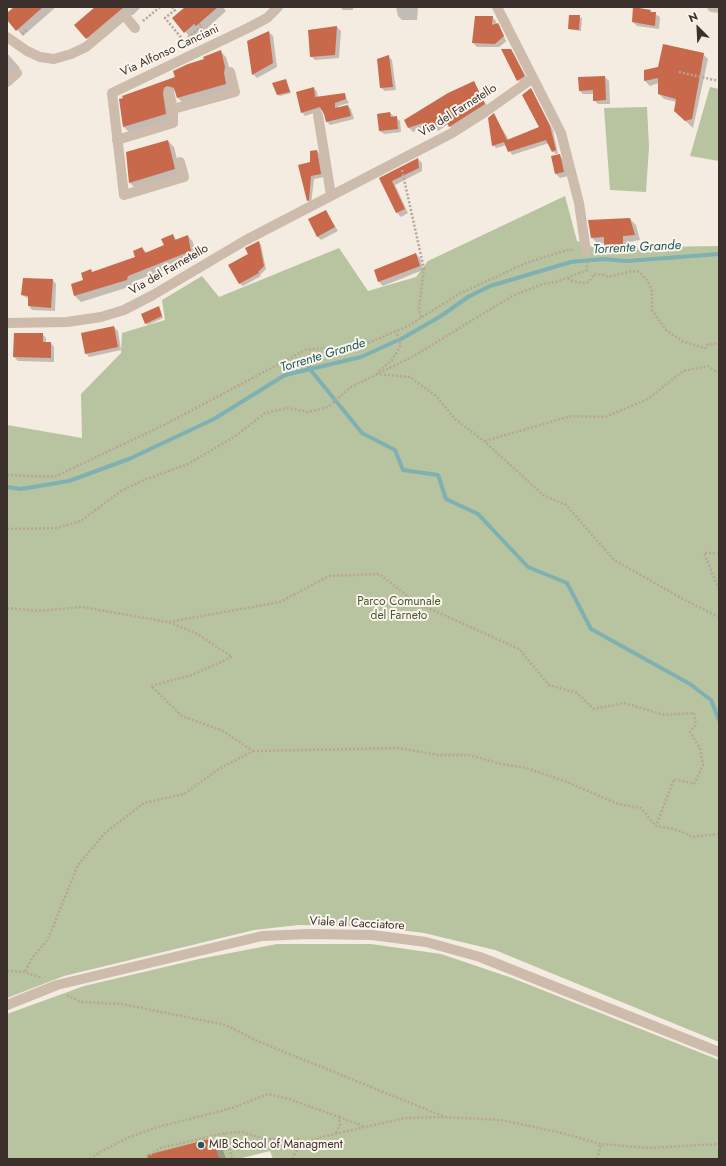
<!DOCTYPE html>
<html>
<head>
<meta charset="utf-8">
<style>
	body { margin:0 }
	#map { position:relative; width:726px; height:1166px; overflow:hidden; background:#f4ebe1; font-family:Jost,sans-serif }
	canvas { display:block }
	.frame { position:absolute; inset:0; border:8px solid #3b302b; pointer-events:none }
	.north { position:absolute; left:678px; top:8px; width:40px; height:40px; -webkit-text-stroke:3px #fbf5ee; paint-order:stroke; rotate:336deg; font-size:11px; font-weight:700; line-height:16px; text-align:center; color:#3b302b }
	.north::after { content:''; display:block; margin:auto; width:14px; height:18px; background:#3b302b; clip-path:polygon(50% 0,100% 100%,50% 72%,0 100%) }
</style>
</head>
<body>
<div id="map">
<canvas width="726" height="1166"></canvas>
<div class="frame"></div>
<div class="north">N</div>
</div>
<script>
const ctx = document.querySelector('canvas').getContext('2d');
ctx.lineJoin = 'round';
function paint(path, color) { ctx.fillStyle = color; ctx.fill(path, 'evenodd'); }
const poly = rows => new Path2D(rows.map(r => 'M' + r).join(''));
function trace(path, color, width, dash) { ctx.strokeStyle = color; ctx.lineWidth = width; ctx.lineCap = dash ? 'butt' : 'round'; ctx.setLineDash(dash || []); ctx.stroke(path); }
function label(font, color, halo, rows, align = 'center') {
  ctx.font = font + ' Jost,sans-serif'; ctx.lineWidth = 4; ctx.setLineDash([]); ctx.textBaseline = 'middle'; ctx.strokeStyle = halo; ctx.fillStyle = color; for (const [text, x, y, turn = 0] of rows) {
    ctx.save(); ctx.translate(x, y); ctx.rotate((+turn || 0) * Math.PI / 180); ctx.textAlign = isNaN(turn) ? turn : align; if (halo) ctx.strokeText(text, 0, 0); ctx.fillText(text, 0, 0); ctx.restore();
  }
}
const green = poly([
	[710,87,719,89,719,161,690,156],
	[647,107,649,147,646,192,610,190,604,108],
	[565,196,577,241,595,248,719,246,719,1042,495,950,424,933,367,926,299,925,254,930,64,976,7,998,7,425,82,438,81,394,121,353,122,333,165,320,162,300,202,276,219,297,339,248,368,291,416,277,428,261],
	[277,944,371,944,441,954,512,978,719,1060,719,1159,273,1159,270,1151,238,1159,7,1159,7,1014,84,986,199,959]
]);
const shadow = poly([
	[16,7,56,7,23,36,7,18,7,15],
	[96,7,141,7,133,15,126,16,92,44,87,38],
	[186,7,223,7,226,11,203,32,201,30,191,38,173,18],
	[340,7,353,7,353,10,343,10],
	[396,7,418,7,417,20,402,20,398,16],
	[650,11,660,17,659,29,637,26,633,22],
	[570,16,582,18,581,31,569,29],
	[492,17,496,21,496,25,498,24,501,27,499,27,506,41,508,40,499,47,477,47,473,43],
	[337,27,341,31,339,58,315,60,311,56,310,31],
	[269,32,273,36,277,67,257,78,253,74,248,42],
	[503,50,511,50,514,54,527,79,521,84],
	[220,51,226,57,231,74,232,90,184,104,178,98,176,92,174,91,172,120,129,132,123,126,120,100,176,78],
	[7,53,20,68,7,78],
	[703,54,708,59,693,128,675,111,677,102,664,99,659,94,659,83,650,86,645,81,659,68],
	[389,57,392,60,396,90,385,91,381,88],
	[605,77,609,81,610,104,598,104,594,100,594,94,583,94,580,91],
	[286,80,291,93,280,96,278,95],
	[474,82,488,108,453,130,448,124,438,131,433,127,428,130,425,127,413,132,409,128,406,121],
	[314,88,317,92,318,98,344,94,349,103,338,106,338,108,348,106,351,109,354,119,330,125,327,122,323,110,305,116,302,112],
	[531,89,553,130,558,154,556,154,553,151,549,143,512,155,507,145,496,148,493,145,494,115,509,140,540,127],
	[390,113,400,121,401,132,384,134,380,131],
	[168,141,174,147,181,175,136,189,130,183],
	[317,151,321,155,324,177,314,179,311,204,308,201,311,163],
	[559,155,563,159,568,176,560,178,556,174,552,157],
	[418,159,422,163,422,171,395,185,408,213,401,217,397,213,380,179],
	[326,211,338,231,321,240,317,236],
	[630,219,636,225,640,240,629,242,629,251,611,252,605,243,598,244,592,238],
	[173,236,177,240,188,236,193,242,196,257,133,282,132,286,81,302,75,296,72,285,85,280,93,273,136,258,142,248,147,253,165,245],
	[259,242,261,245,266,269,260,275,261,276,243,286,240,284,249,254],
	[416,254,420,258,423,270,383,286,379,282,375,271],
	[53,280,56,284,55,311,32,310,29,306,29,299,22,295],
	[159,307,163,318,148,325,146,323],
	[114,327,118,331,121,350,89,357,86,353],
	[15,334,42,334,46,338,46,343,51,343,54,347,54,362,18,361,14,357],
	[213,1140,223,1150,226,1159,165,1159]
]);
const stream = poly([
	[309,368,362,433,395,450,403,470,438,475,446,499,478,514,528,567,567,583,591,629,690,684,711,700,719,720],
	[7,487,21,489,69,481,129,459,214,419,285,375,361,357,403,338,441,316,468,297,490,286,571,262,603,259,627,261,719,254]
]);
const building = poly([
	[14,7,43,7,16,31,7,20,7,13],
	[95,7,124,7,86,39,74,25],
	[185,7,218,7,196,26,194,24,184,33,172,18],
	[633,7,651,10,650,12,656,12,655,26,632,22],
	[569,15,580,15,579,30,568,29],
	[475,16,493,16,492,25,498,23,504,36,495,44,472,43],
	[337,26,335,55,310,57,308,30],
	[269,31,273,63,252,75,247,41],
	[663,44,704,53,692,119,685,121,674,111,676,99,658,94,658,78,644,81,644,70,658,67],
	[501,49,511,49,525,76,517,81],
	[221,50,225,67,224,73,226,84,177,98,174,88,167,86,164,88,163,93,166,114,123,127,119,99,123,98,122,96,175,77,173,71,188,64,204,59,203,57],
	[389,55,393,87,380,88,377,59],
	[605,76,606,100,593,101,593,90,579,91,578,77],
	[286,79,290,92,277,95,272,83],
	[474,81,485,104,449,127,445,119,433,128,430,123,424,127,423,123,408,128,404,120,448,93],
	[314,87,315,97,345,93,346,99,335,103,335,108,348,105,351,116,326,122,324,114,320,107,301,113,296,92],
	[531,88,550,126,556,150,552,152,546,140,508,152,504,142,492,146,488,118,494,113,507,140,539,127,522,95],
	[390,112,391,117,397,116,398,129,379,131,377,114],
	[168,140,175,169,129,183,126,152],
	[317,150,321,174,311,176,309,200,307,201,298,165,310,162,310,151],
	[560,154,564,172,555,174,551,156],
	[418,158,419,168,392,181,405,209,396,213,379,178],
	[326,210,335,227,317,237,308,219],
	[630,218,635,235,623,236,623,245,604,246,604,237,591,238,588,220],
	[173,234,175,240,188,235,191,251,128,276,127,280,74,296,71,284,83,280,81,273,91,269,92,272,135,257,133,251,142,247,145,253,164,245,161,239],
	[259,241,264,266,258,272,259,273,239,284,228,265,248,254,245,248],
	[416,253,420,266,378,282,374,270],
	[23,278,53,279,51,308,28,306,28,296,21,295],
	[159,306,162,316,145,324,141,314],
	[114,326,118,347,85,354,81,333],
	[14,333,43,333,43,342,51,342,51,358,13,357],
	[213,1138,219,1159,147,1159,147,1155]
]);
const path = poly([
	[172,7,175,10,165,18,184,41,202,26,199,24],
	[143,21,160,7],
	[22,34,28,29],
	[679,72,719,81],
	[402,170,424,269,419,308,421,317],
	[568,278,572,281,584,283,589,282,594,274,604,275,608,277,632,271,639,272,648,281,652,292,652,310,666,330,682,341,701,347,706,348,707,345,719,343],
	[379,371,392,360,401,345,396,332],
	[376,374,410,377,437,397,455,419,484,441,543,495,566,505,614,560,683,599,719,617],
	[485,441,571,416,605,417,648,399,683,371,708,366,719,373],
	[7,475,54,477,166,424,305,350,366,344,408,326,459,294,526,263,567,250,575,250],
	[7,529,56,528,81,521,121,491,144,480,188,464,234,437,265,413,288,408,308,412,328,407,351,387,412,357,512,296,543,284,556,282,587,270,587,262],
	[719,553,704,553,719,590],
	[7,608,39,611,82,607,168,622,196,633,232,657,192,675,151,686,182,716,223,731,253,751,217,770,184,794,144,803,105,833,78,865,48,939,32,958,25,972],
	[169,622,280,602,329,576,379,574,417,603,519,649,549,685,577,693,594,709,624,703,665,715,694,713,696,724,690,732,700,748,703,765,694,784,674,779,656,826],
	[253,751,399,748,438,755,469,755,501,764,526,768,567,782,618,804,641,808,656,826,678,830,693,837,719,834],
	[7,971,25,972,41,978],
	[67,995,81,1002,122,1004,226,1025,255,1040,445,1117],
	[339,1117,363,1126],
	[225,1133,232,1159],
	[90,1159,100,1152,127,1138,158,1127,232,1108,268,1094,289,1099,339,1117,340,1125,336,1133],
	[143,1159,161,1148,225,1133,242,1132,265,1139,298,1139,306,1144],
	[293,1159,295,1152,307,1143,321,1137,405,1118,445,1117,501,1120,558,1132,601,1144,649,1148,719,1144],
	[597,1159,601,1144]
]);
const minor = poly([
	[497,7,561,133,579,203,586,251],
	[712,7,719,8],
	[7,37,27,51,40,57,54,59,71,54,86,47,124,15,135,28],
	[7,82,17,73],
	[169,92,173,109],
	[318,115,331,195],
	[117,140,173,123,173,109,235,92,230,72],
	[180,162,184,177,124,195,112,93,248,28,267,18,278,7],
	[7,323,67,322,101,317,124,310,153,295,246,240,452,133,485,112,533,78],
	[7,1005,57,985,262,936,309,934,372,935,426,942,480,957,719,1052]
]);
const markers = [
	[201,1145,4,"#1f5a5e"]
];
const streetNames = [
	["Via Alfonso Canciani",170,51,-25],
	["Via del Farnetello",458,111,-32],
	["Via del Farnetello",169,270,-30],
	["Viale al Cacciatore",357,924,3]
];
const parkNames = [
	["Parco Comunale",399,602],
	["del Farneto",399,616]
];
const poiNames = [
	["MIB School of Managment",209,1145]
];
const waterNames = [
	["Torrente Grande",637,248,-3],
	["Torrente Grande",323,356,-17]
];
paint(green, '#b8c4a0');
paint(shadow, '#0003');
trace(stream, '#7fb0b2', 4);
paint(building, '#c8694b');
trace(path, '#b9a596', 2.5, [2, 2]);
trace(minor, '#cdbbac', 10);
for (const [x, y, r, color] of markers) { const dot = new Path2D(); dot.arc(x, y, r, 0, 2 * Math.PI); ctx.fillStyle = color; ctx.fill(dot); trace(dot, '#fbf5ee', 1.5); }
label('12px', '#3b302b', '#fbf5ee', streetNames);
label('12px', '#4a5a2e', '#fbf5ee', parkNames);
label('12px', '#3b302b', '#fbf5ee', poiNames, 'left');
label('italic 13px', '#1f5a5e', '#fbf5ee', waterNames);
</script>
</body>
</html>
